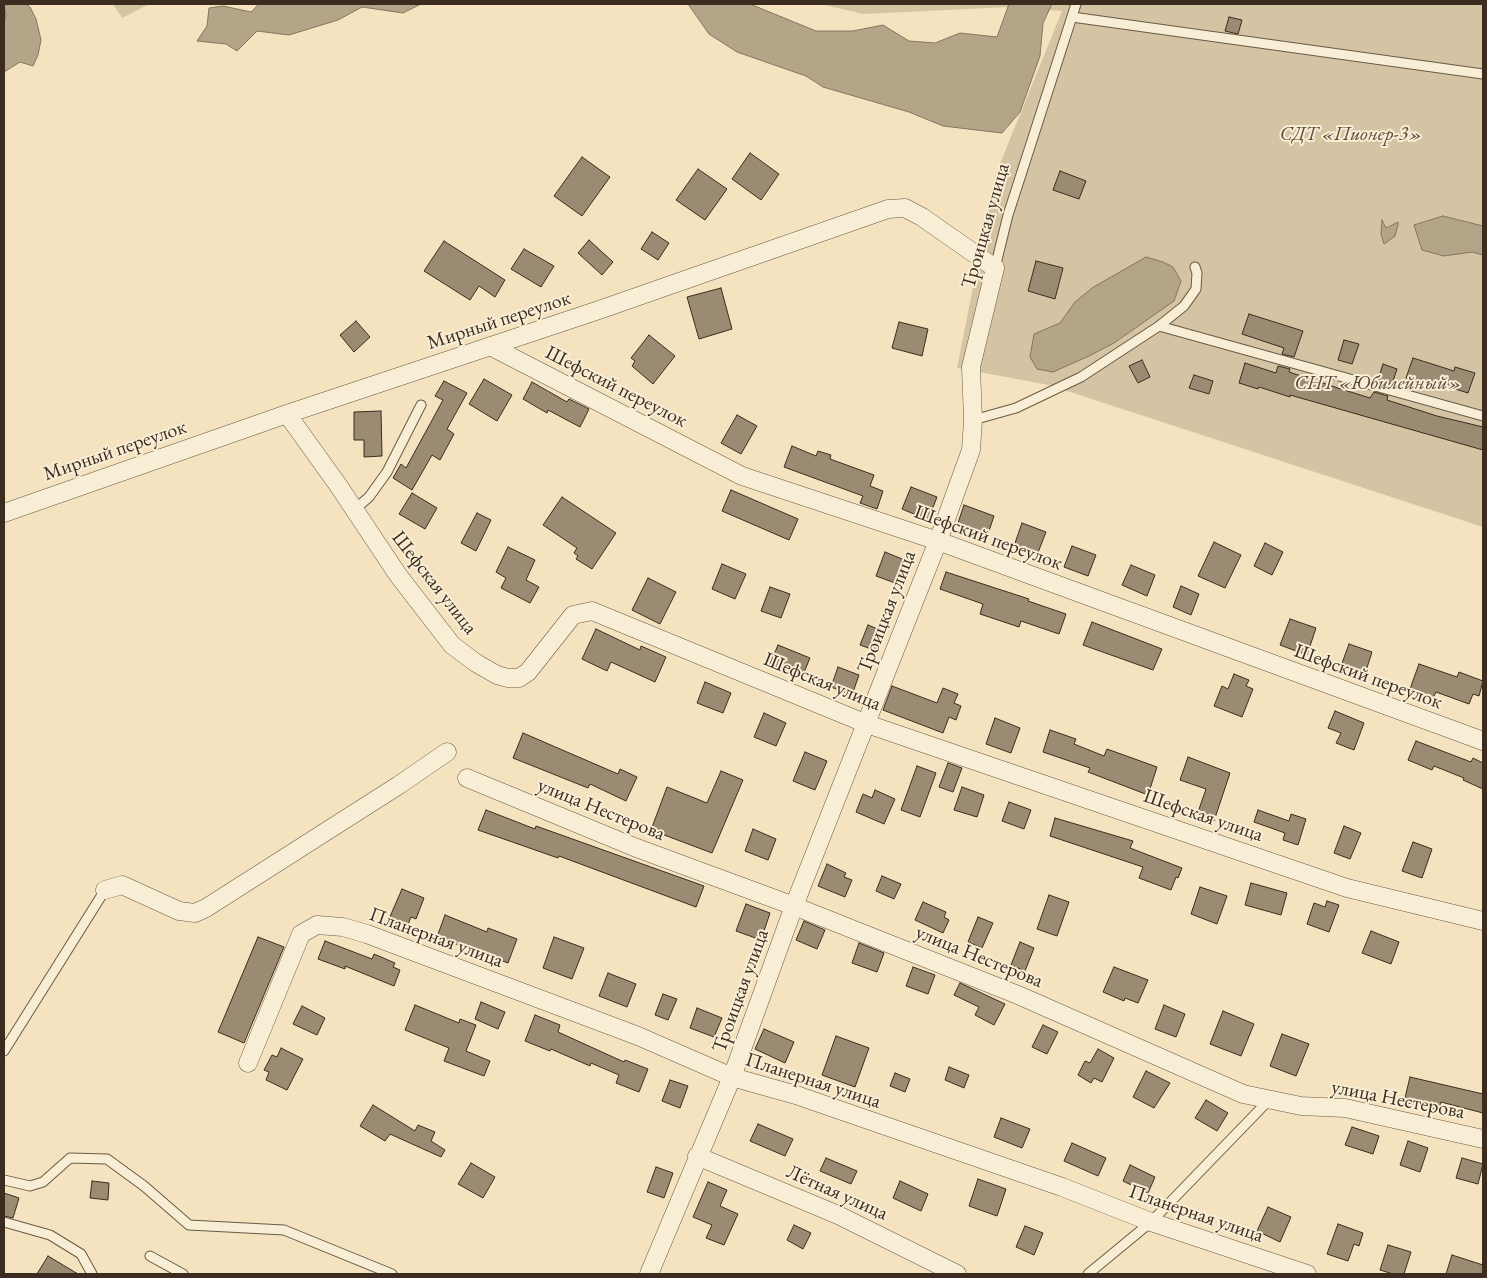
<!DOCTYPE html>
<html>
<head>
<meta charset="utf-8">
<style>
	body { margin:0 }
	#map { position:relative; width:1487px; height:1278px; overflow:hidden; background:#f4e3be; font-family:"EB Garamond",serif }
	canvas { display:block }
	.frame { position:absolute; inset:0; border:5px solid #3b2c1f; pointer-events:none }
</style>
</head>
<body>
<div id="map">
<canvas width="1487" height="1278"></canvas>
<div class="frame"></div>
</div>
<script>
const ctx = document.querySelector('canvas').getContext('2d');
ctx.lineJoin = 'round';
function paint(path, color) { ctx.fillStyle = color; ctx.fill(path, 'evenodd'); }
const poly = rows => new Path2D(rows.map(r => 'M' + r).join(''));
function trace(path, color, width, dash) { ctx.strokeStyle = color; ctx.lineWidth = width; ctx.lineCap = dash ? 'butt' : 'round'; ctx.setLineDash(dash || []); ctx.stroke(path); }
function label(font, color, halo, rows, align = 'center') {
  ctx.font = font + ' "EB Garamond",serif'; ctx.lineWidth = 4; ctx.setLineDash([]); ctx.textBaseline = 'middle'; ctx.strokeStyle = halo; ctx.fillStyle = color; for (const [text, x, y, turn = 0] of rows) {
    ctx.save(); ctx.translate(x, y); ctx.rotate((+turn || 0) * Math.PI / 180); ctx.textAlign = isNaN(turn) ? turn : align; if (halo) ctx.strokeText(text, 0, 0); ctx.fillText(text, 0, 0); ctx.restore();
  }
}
const green = poly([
	[113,4,149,4,122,18],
	[821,4,1483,4,1483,527,1049,385,957,368,995,176,1062,11,1009,7,863,14]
]);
const water = poly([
	[4,4,25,4,30,7,36,19,41,40,38,55,33,66,20,62,4,72,4,22,6,16,4,4],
	[259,4,421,4,403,13,362,7,338,20,289,35,257,31,237,51,226,44,197,41,207,26,209,8,223,6,251,12,259,4],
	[688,4,750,4,816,31,853,31,883,25,909,41,935,43,960,33,997,37,1009,4,1052,4,1043,23,1040,56,1020,112,1002,133,943,126,909,112,823,87,806,76,737,52,709,34,688,4],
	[1443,216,1483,226,1483,255,1472,252,1444,256,1422,250,1414,225,1443,216],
	[1382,220,1386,228,1398,222,1398,225,1395,236,1384,244,1381,234,1382,220],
	[1146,257,1163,262,1173,267,1181,281,1174,301,1114,343,1089,356,1053,372,1037,369,1030,357,1034,334,1060,323,1075,302,1092,288,1146,257]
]);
const building = poly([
	[1229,17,1242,20,1238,34,1225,31,1229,17],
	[750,153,779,174,761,200,732,179,750,153],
	[582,157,610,177,582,216,554,196,582,157],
	[698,169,727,189,705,220,676,200,698,169],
	[1060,171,1086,181,1079,199,1053,190,1060,171],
	[652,232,669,243,658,260,641,249,652,232],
	[589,240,613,262,602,275,578,253,589,240],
	[444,241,505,280,495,297,479,286,470,300,424,271,444,241],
	[524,249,554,266,541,287,511,269,524,249],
	[1036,261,1063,268,1055,299,1028,291,1036,261],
	[721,288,732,329,699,339,687,297,721,288],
	[1249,314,1303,331,1294,357,1282,354,1284,348,1242,334,1249,314],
	[356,321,370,337,354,352,340,335,356,321],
	[899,322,928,329,922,356,892,348,899,322],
	[649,335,675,356,653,384,632,366,635,361,631,358,649,335],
	[1344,340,1359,344,1352,364,1338,360,1344,340],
	[1413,358,1454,371,1455,367,1475,373,1468,393,1427,380,1426,384,1406,378,1413,358],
	[1142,360,1150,377,1138,383,1129,366,1142,360],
	[1245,363,1276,373,1278,366,1290,369,1289,372,1341,389,1370,398,1374,392,1388,396,1387,400,1437,416,1483,427,1483,450,1290,395,1290,397,1259,387,1258,389,1239,383,1245,363],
	[1383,364,1397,369,1392,384,1378,380,1383,364],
	[1194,375,1213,381,1209,394,1189,388,1194,375],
	[484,379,512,395,497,421,469,404,484,379],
	[444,381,467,393,447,429,454,434,440,460,432,455,412,490,393,478,401,464,406,468,443,400,435,396,444,381],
	[532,382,567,402,569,399,589,409,580,427,548,410,547,413,523,399,532,382],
	[381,411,382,456,364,457,364,440,354,440,354,412,381,411],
	[737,415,757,426,741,454,721,443,737,415],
	[792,446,816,456,818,451,831,455,830,459,874,475,870,486,883,491,877,509,860,503,863,496,784,467,792,446],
	[911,487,937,497,928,520,902,509,911,487],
	[731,490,798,519,789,540,722,511,731,490],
	[412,493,437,508,425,529,399,514,412,493],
	[562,497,616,533,592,569,576,559,578,556,574,553,577,548,543,525,562,497],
	[964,505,994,516,987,537,957,526,964,505],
	[477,513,491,520,476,551,461,543,477,513],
	[1022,523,1046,532,1037,555,1014,546,1022,523],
	[1214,542,1241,555,1225,588,1198,576,1214,542],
	[1265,543,1283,552,1272,575,1254,566,1265,543],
	[1072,546,1096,555,1088,576,1064,567,1072,546],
	[508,547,535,560,526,580,539,587,530,603,501,588,506,578,496,572,508,547],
	[885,552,907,561,898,584,876,576,885,552],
	[722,564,746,574,735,599,712,589,722,564],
	[1131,565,1155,575,1147,596,1122,585,1131,565],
	[946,572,1029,599,1028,601,1066,614,1059,634,1021,621,1019,627,980,614,983,604,940,589,946,572],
	[648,578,676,592,660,624,632,610,648,578],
	[1181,586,1199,594,1191,615,1173,607,1181,586],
	[770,587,790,594,781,618,761,611,770,587],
	[1290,619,1316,628,1307,655,1280,645,1290,619],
	[1092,622,1162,649,1153,670,1083,645,1092,622],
	[868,625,885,632,877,651,860,645,868,625],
	[596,629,640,650,641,646,666,657,655,682,611,662,607,671,582,659,596,629],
	[1349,644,1372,652,1365,674,1341,666,1349,644],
	[778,645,810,658,802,677,770,664,778,645],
	[1419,664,1457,677,1459,672,1483,681,1479,696,1473,694,1469,704,1436,692,1433,698,1410,689,1419,664],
	[838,667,859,675,852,695,831,687,838,667],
	[1234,674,1249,680,1246,686,1253,689,1242,717,1214,706,1222,686,1228,689,1234,674],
	[705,682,731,693,723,713,697,703,705,682],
	[892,686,937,703,943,688,958,694,954,703,961,706,956,720,949,717,943,733,883,710,892,686],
	[1335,711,1364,723,1354,750,1336,743,1341,733,1328,728,1335,711],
	[764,713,786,723,776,746,754,737,764,713],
	[995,718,1020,728,1011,753,986,744,995,718],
	[1050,730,1076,739,1074,744,1104,756,1107,749,1157,767,1148,795,1088,772,1090,768,1043,752,1050,730],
	[523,733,618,774,620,769,637,777,626,801,590,784,588,788,513,758,523,733],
	[1416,741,1471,762,1473,758,1483,763,1483,789,1463,780,1464,778,1434,766,1432,770,1408,760,1416,741],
	[805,752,827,761,815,790,793,781,805,752],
	[1188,757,1230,773,1214,821,1197,815,1206,789,1180,780,1188,757],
	[948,763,962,768,953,792,939,787,948,763],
	[917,766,936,773,920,817,901,810,917,766],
	[721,771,743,780,712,853,651,830,667,787,707,803,721,771],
	[962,787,984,795,977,817,954,810,962,787],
	[875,790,895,799,884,824,856,812,863,794,872,798,875,790],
	[1009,802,1031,810,1024,829,1002,821,1009,802],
	[486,810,535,829,536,826,704,886,696,907,559,856,558,858,478,830,486,810],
	[1258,810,1289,821,1291,814,1306,819,1298,845,1283,840,1285,833,1254,822,1258,810],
	[1055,818,1133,841,1130,848,1182,868,1178,878,1176,877,1171,890,1139,878,1143,867,1050,836,1055,818],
	[1344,826,1361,833,1350,859,1334,853,1344,826],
	[753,829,776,839,768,860,745,851,753,829],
	[1413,842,1432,849,1422,878,1402,871,1413,842],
	[827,864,846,873,844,877,852,880,845,897,818,886,827,864],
	[882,876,901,884,894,899,876,891,882,876],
	[1251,883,1287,893,1281,915,1245,905,1251,883],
	[1200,887,1227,896,1217,924,1191,914,1200,887],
	[402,889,424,898,416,919,411,917,407,927,389,919,402,889],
	[1049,895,1069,902,1057,936,1037,929,1049,895],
	[1327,901,1339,905,1329,932,1307,924,1314,903,1325,907,1327,901],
	[923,902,946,912,944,917,949,920,943,933,915,920,923,902],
	[746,904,770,913,761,940,736,931,746,904],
	[445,915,487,932,488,928,517,939,508,963,437,937,445,915],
	[978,917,993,923,982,948,968,942,978,917],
	[804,921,825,930,817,949,796,940,804,921],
	[1371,931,1399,942,1391,964,1362,953,1371,931],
	[258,937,284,947,244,1043,218,1032,258,937],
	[554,937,584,948,572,979,543,968,554,937],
	[325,941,372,959,374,954,395,963,393,967,400,970,394,986,345,966,345,969,318,959,325,941],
	[1020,942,1034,948,1025,971,1011,965,1020,942],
	[859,943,884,953,877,972,852,963,859,943],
	[913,967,935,975,928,994,906,986,913,967],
	[1114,967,1148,980,1138,1003,1125,998,1124,1001,1103,992,1114,967],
	[608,973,636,984,627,1007,599,996,608,973],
	[960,983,1005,1004,994,1025,975,1015,979,1007,954,995,960,983],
	[663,994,677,999,668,1020,655,1015,663,994],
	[481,1002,505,1012,498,1029,475,1019,481,1002],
	[415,1005,459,1023,460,1019,476,1025,466,1051,490,1061,484,1076,444,1061,449,1048,405,1030,415,1005],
	[1164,1005,1185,1014,1176,1037,1155,1029,1164,1005],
	[302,1006,325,1018,317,1035,293,1024,302,1006],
	[697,1008,722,1018,714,1037,690,1028,697,1008],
	[1223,1011,1254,1024,1241,1056,1210,1044,1223,1011],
	[535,1015,560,1025,558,1032,624,1062,625,1060,648,1069,639,1092,616,1083,619,1075,591,1063,590,1066,551,1049,550,1051,525,1041,535,1015],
	[1043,1025,1058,1032,1047,1054,1032,1047,1043,1025],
	[764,1029,794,1042,785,1063,755,1049,764,1029],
	[1282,1034,1309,1044,1296,1076,1270,1066,1282,1034],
	[836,1036,869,1048,855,1087,822,1075,836,1036],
	[281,1048,303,1059,287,1090,266,1080,269,1072,264,1070,272,1055,277,1057,281,1048],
	[1098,1049,1114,1058,1102,1082,1094,1078,1091,1083,1078,1075,1085,1061,1090,1063,1098,1049],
	[949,1067,969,1075,964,1088,945,1080,949,1067],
	[1146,1071,1170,1083,1154,1108,1133,1097,1146,1071],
	[895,1073,910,1079,905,1092,890,1086,895,1073],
	[1410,1077,1483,1094,1483,1113,1441,1102,1439,1110,1404,1102,1410,1077],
	[670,1080,688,1086,680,1108,662,1101,670,1080],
	[1206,1100,1228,1113,1217,1131,1195,1118,1206,1100],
	[373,1105,415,1131,418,1125,435,1132,431,1141,445,1150,441,1157,390,1134,385,1141,360,1126,373,1105],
	[1001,1118,1030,1129,1022,1148,994,1137,1001,1118],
	[758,1124,793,1139,785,1156,750,1141,758,1124],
	[1352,1127,1379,1136,1373,1154,1345,1145,1352,1127],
	[1408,1141,1428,1148,1420,1172,1400,1165,1408,1141],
	[1072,1143,1106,1158,1098,1176,1064,1161,1072,1143],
	[826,1158,857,1171,851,1184,820,1171,826,1158],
	[1462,1158,1483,1164,1478,1184,1456,1178,1462,1158],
	[471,1163,495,1177,483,1198,458,1184,471,1163],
	[1130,1165,1155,1177,1148,1193,1123,1181,1130,1165],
	[656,1167,673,1173,664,1198,647,1192,656,1167],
	[978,1179,1006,1189,997,1216,969,1206,978,1179],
	[92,1181,109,1183,108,1200,90,1198,92,1181],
	[900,1181,928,1194,921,1211,893,1198,900,1181],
	[708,1182,727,1190,720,1206,738,1214,724,1245,706,1238,712,1225,693,1217,708,1182],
	[4,1193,19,1198,13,1218,4,1216,4,1193],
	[1268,1207,1291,1217,1280,1242,1257,1231,1268,1207],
	[1338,1224,1363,1233,1359,1246,1354,1244,1348,1261,1327,1254,1338,1224],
	[794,1225,811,1233,803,1249,787,1240,794,1225],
	[1025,1226,1043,1233,1034,1255,1016,1247,1025,1226],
	[1388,1245,1411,1252,1404,1274,1393,1274,1380,1270,1388,1245],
	[1452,1255,1483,1265,1483,1274,1446,1274,1452,1255],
	[48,1256,78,1274,37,1274,48,1256]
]);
const lane = poly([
	[1072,17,1483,74],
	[995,268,1008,215,1076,4],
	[1159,326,1483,416],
	[973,420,1016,408,1081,377,1159,326,1184,306,1196,289,1197,273,1195,267],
	[354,510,369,497,387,472,421,405],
	[4,1051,105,890],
	[4,1180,30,1186,43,1182,70,1158,107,1159,144,1186,189,1225,284,1230,392,1274],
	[4,1222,50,1235,81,1254,92,1274],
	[150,1256,183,1274],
	[1088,1274,1151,1222,1269,1100]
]);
const street = poly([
	[490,346,742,476,938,541,1483,741],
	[287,414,338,485,398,575,452,645,476,663,497,675,508,678,519,678,528,672,573,615,592,611,867,724,1347,888,1483,921],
	[4,513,287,414,599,310,888,209,905,208,922,217,995,268,971,367,973,420,971,450,938,541,794,906,732,1077,649,1274],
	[467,778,634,847,794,906,1018,995,1243,1094,1301,1106,1345,1108,1483,1139],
	[105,890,122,885,179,911,195,913,206,908,399,785,447,752],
	[248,1063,301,934,317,925,343,927,367,934,638,1036,732,1077,796,1095,1062,1187,1151,1222,1307,1274],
	[697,1156,838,1215,957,1274]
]);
const parkNames = [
	["СДТ «Пионер-3»",1351,135],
	["СНТ «Юбилейный»",1378,384]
];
const streetNames = [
	["Троицкая улица",986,226,-74],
	["Мирный переулок",499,321,-18],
	["Шефский переулок",616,387,27],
	["Мирный переулок",115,451,-19],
	["Шефский переулок",988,538,20],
	["Шефская улица",434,583,52],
	["Троицкая улица",887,612,-69],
	["Шефский переулок",1368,677,20],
	["Шефская улица",822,682,22],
	["улица Нестерова",601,810,22],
	["Шефская улица",1203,816,19],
	["Планерная улица",436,938,20],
	["улица Нестерова",979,957,22],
	["Троицкая улица",741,991,-70],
	["Планерная улица",813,1081,18],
	["улица Нестерова",1398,1100,11],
	["Лётная улица",837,1193,24],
	["Планерная улица",1196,1214,19]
];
paint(green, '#d5c4a3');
paint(water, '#b5a588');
trace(water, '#84755e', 1);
paint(building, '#9b8b72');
trace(building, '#3b2c1f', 1);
trace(lane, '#695a47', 11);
trace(street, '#695a47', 19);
trace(lane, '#f8edd5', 9);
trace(street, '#f8edd5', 18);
label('italic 20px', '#5a4a39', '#f8edd5', parkNames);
label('20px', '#3b2c1f', '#f8edd5', streetNames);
</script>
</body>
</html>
